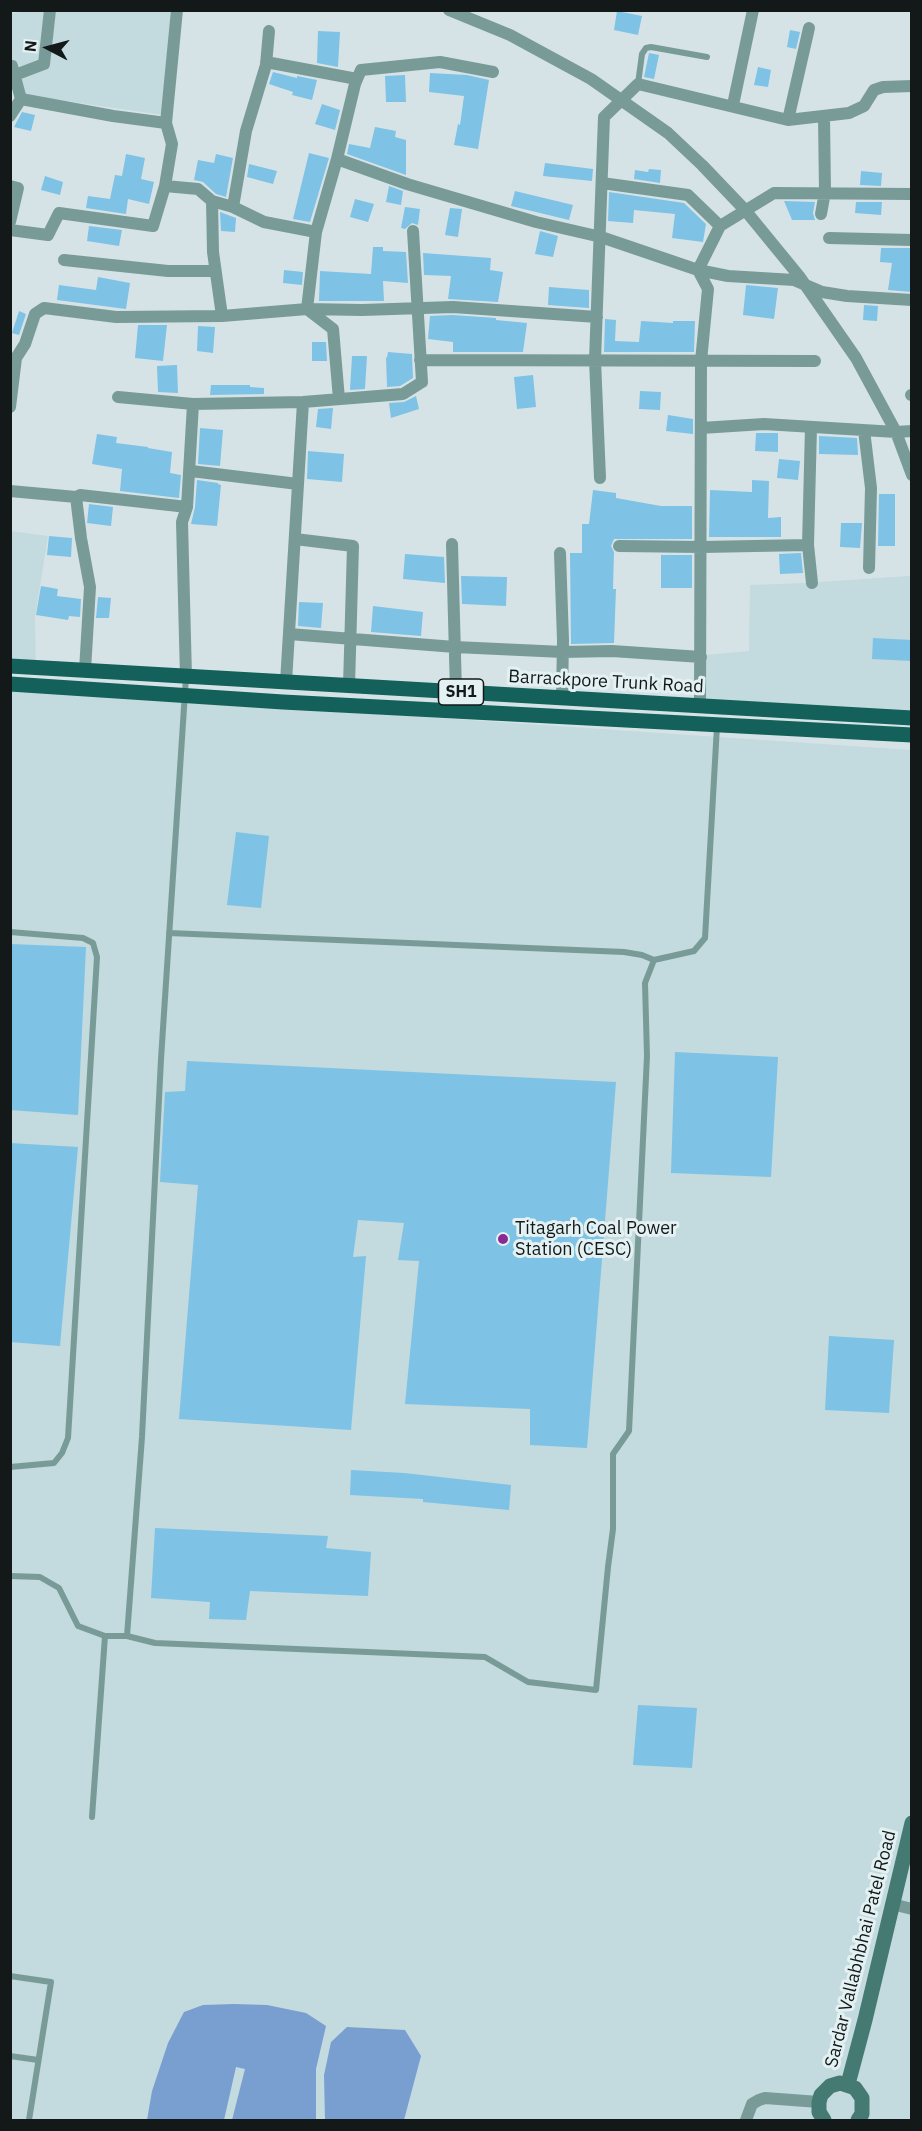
<!DOCTYPE html>
<html>
<head>
<meta charset="utf-8">
<style>
	body { margin:0 }
	#map { position:relative; width:922px; height:2131px; overflow:hidden; background:#d6e3e6; font-family:"IBM Plex Sans",sans-serif }
	canvas { display:block }
	.frame { position:absolute; inset:0; border:12px solid #131819; pointer-events:none }
	.north { position:absolute; left:18px; top:18px; width:60px; height:60px; -webkit-text-stroke:4px #e3f1f3; paint-order:stroke; rotate:276deg; font-size:16px; font-weight:700; line-height:24px; text-align:center; color:#131819 }
	.north::after { content:''; display:block; margin:auto; width:21px; height:27px; background:#131819; clip-path:polygon(50% 0,100% 100%,50% 72%,0 100%) }
</style>
</head>
<body>
<div id="map">
<canvas width="922" height="2131"></canvas>
<div class="frame"></div>
<div class="north">N</div>
</div>
<script>
const ctx = document.querySelector('canvas').getContext('2d');
ctx.lineJoin = 'round';
function paint(path, color) { ctx.fillStyle = color; ctx.fill(path, 'evenodd'); }
const poly = rows => new Path2D(rows.map(r => 'M' + r).join(''));
function trace(path, color, width, dash) { ctx.strokeStyle = color; ctx.lineWidth = width; ctx.lineCap = dash ? 'butt' : 'round'; ctx.setLineDash(dash || []); ctx.stroke(path); }
function label(font, color, halo, rows, align = 'center') {
  ctx.font = font + ' "IBM Plex Sans",sans-serif'; ctx.lineWidth = 6; ctx.setLineDash([]); ctx.textBaseline = 'middle'; ctx.strokeStyle = halo; ctx.fillStyle = color; for (const [text, x, y, turn = 0] of rows) {
    ctx.save(); ctx.translate(x, y); ctx.rotate((+turn || 0) * Math.PI / 180); ctx.textAlign = isNaN(turn) ? turn : align; if (halo) ctx.strokeText(text, 0, 0); ctx.fillText(text, 0, 0); ctx.restore();
  }
}
const built = poly([
	[29,10,171,11,163,115,24,95,11,60,10,14],
	[10,531,48,536,35,617,36,675,11,673],
	[910,576,911,722,705,714,706,655,749,651,750,585,804,583],
	[10,689,911,750,911,2120,11,2120]
]);
const water = poly([
	[234,2004,267,2005,306,2013,326,2026,316,2069,316,2120,232,2120,245,2069,236,2067,224,2120,147,2120,152,2091,168,2043,184,2012,203,2005],
	[347,2027,405,2030,421,2056,404,2120,325,2120,324,2075,331,2042]
]);
const building = poly([
	[617,11,642,16,638,35,614,30],
	[790,30,800,32,796,49,787,47],
	[318,31,340,32,338,67,317,63],
	[649,53,659,55,654,79,644,77],
	[758,67,771,70,768,87,754,85],
	[273,72,297,78,297,76,317,80,312,100,292,95,293,92,269,84],
	[430,73,467,75,489,80,478,149,454,145,458,124,460,125,464,96,429,92],
	[405,75,406,102,386,102,385,76],
	[322,104,340,110,335,130,315,124],
	[22,112,35,115,31,131,14,127],
	[375,127,396,131,395,137,406,140,406,175,347,154,349,144,370,148],
	[309,153,329,158,310,222,293,219],
	[126,154,145,158,141,179,154,182,149,204,128,199,126,214,86,208,88,196,110,199,115,175,122,176],
	[216,154,233,158,226,197,216,194,203,182,194,180,198,160,214,163],
	[545,163,593,169,592,181,543,176],
	[249,164,277,171,273,184,247,177],
	[649,169,661,170,660,183,634,179,635,170,648,172],
	[861,171,882,173,881,186,860,185],
	[45,176,63,182,60,195,41,190],
	[389,186,403,191,401,205,386,202],
	[515,191,573,205,569,220,511,206],
	[609,192,684,203,706,224,703,242,672,238,675,214,634,210,633,223,608,221],
	[355,199,374,204,368,222,350,217],
	[784,201,815,202,813,213,815,220,792,220],
	[856,202,882,202,881,215,855,213],
	[405,207,420,209,418,225,412,223,405,229,401,228],
	[450,208,462,209,458,237,445,235],
	[220,212,236,218,235,232,221,231],
	[89,226,122,230,119,246,87,241],
	[540,231,558,236,553,257,535,254],
	[373,247,383,247,383,251,406,252,408,283,383,281,384,301,319,301,320,271,371,274],
	[881,248,912,248,912,292,888,290,892,263,880,262],
	[423,253,491,258,490,270,503,272,498,302,448,299,451,276,424,275],
	[284,270,303,272,302,285,283,283],
	[98,277,130,283,126,309,57,300,59,285,96,290],
	[746,285,778,288,774,319,743,315],
	[549,287,589,290,589,308,548,305],
	[864,305,878,306,877,321,863,320],
	[19,311,26,314,19,335,12,333],
	[453,315,496,318,496,320,527,323,523,352,453,352,453,342,428,339,430,316],
	[605,319,616,320,615,341,639,342,641,321,673,323,673,321,695,321,694,352,604,352],
	[138,325,167,325,163,361,135,358],
	[198,326,215,327,213,353,197,351],
	[312,342,326,342,327,361,312,361],
	[388,352,412,354,413,378,400,386,387,387,386,357,387,358],
	[352,356,367,356,365,389,350,390],
	[177,365,178,393,158,392,157,366],
	[533,375,536,407,517,409,514,377],
	[211,385,250,385,250,387,264,388,264,394,210,395],
	[640,391,661,392,660,410,639,409],
	[416,396,419,409,391,418,389,403,404,402],
	[333,408,331,429,316,427,318,409],
	[668,415,693,419,693,434,666,431],
	[200,428,223,430,220,466,198,464],
	[756,433,778,433,778,452,755,451],
	[97,434,117,437,116,443,148,447,148,448,172,452,170,473,181,475,179,498,120,491,122,469,92,464],
	[819,436,857,438,858,455,819,454],
	[308,451,344,454,342,482,307,479],
	[779,459,800,461,798,480,777,478],
	[197,480,218,483,218,484,221,485,217,526,191,524,195,507],
	[752,480,769,481,768,518,781,517,781,537,709,537,710,490,752,492],
	[593,490,616,493,616,498,661,506,692,506,692,539,614,539,611,546,614,552,613,589,616,589,614,643,571,644,570,553,582,553,582,524,589,524],
	[879,494,895,494,895,546,878,546],
	[89,504,113,507,111,526,87,523],
	[841,523,862,523,860,548,840,547],
	[49,536,72,538,71,557,47,555],
	[801,553,803,573,780,574,779,554],
	[405,554,444,557,445,583,403,579],
	[661,555,692,555,692,588,661,588],
	[461,576,507,577,506,606,462,604],
	[41,586,58,589,57,596,81,599,80,617,69,616,68,620,36,615],
	[98,597,111,598,109,618,96,618],
	[299,602,323,603,321,628,298,626],
	[373,606,423,612,421,636,371,632],
	[873,638,912,640,912,661,872,659],
	[236,832,269,836,261,908,227,905],
	[10,944,86,947,78,1115,10,1110],
	[675,1052,778,1057,771,1177,671,1173],
	[187,1061,616,1082,587,1448,530,1445,530,1409,405,1404,419,1261,398,1260,404,1223,358,1220,353,1257,366,1256,351,1430,179,1419,198,1185,160,1182,165,1092,185,1091],
	[10,1143,78,1147,60,1346,10,1342],
	[829,1336,894,1340,889,1413,825,1410],
	[351,1470,404,1473,511,1485,509,1510,423,1502,423,1499,350,1495],
	[155,1528,328,1536,326,1548,371,1552,368,1596,250,1591,246,1620,209,1619,210,1602,151,1598],
	[638,1705,697,1708,692,1768,633,1765]
]);
const lane = poly([
	[638,84,642,54,646,48,651,47,707,57],
	[186,677,161,1059,142,1437,127,1636,155,1643,485,1657,528,1682,596,1690,608,1567,613,1529,613,1454,629,1431,647,1056,645,983,654,960,694,951,705,938,717,726],
	[10,932,83,938,93,943,97,957,68,1438,62,1453,54,1463,10,1467],
	[169,933,624,952,642,955,654,960],
	[10,1576,40,1577,59,1588,78,1626,105,1636,127,1636],
	[92,1817,105,1636],
	[10,1976,51,1982,29,2120],
	[10,2056,38,2060]
]);
const street = poly([
	[449,10,510,35,591,79,668,133,702,165,745,210,799,276,856,358,896,432,912,475],
	[266,62,357,79],
	[10,66,12,66,21,99,113,116,166,123,172,144,165,186,198,189,212,201,213,252,222,316],
	[15,75,44,64,50,10],
	[733,105,753,10],
	[10,116,21,99],
	[788,120,809,28],
	[166,123,177,10],
	[337,159,355,84,361,70,440,62,493,72],
	[602,183,688,195,720,226],
	[10,186,18,188,10,222],
	[912,194,774,193,720,226,698,270,728,276,794,280,822,292,847,296,912,300],
	[212,201,233,207,264,222,316,232],
	[233,207,246,131,266,65,269,31],
	[821,214,825,192,824,117],
	[10,230,48,235,59,213,153,226,165,186],
	[829,238,912,240],
	[64,260,168,271,215,271],
	[420,360,815,361],
	[911,395,912,395],
	[118,397,193,404,303,402,403,394,422,382,413,231],
	[339,399,333,329,307,309,316,232,337,159,407,184,536,222,601,237,698,270,708,289,701,361,700,707],
	[10,407,16,358,25,344,35,314,44,308,116,317,222,316,307,309,362,310,453,307,597,317],
	[811,427,808,545,812,583],
	[701,428,764,424,896,432,912,431],
	[864,430,871,488,869,568],
	[191,471,298,484],
	[600,478,595,360,604,117,638,84,788,120,849,113,864,106,874,90,883,87,912,86],
	[10,491,76,497,80,495,187,507,193,404],
	[76,497,81,538,90,587,85,670],
	[295,539,353,546,349,686],
	[452,544,456,692],
	[619,546,702,547,808,545],
	[560,553,563,640,562,699],
	[289,634,455,647,563,652,612,651,701,657],
	[186,677,182,522,187,507],
	[286,682,303,402],
	[892,1904,912,1909],
	[746,2120,752,2104,759,2100,765,2098,819,2102]
]);
const secondary = poly([
	[848,2084,865,2020,912,1823],
	[824,2120,819,2112,819,2102,821,2095,830,2086,840,2083,855,2088,862,2098,862,2114,858,2120]
]);
const primary = poly([
	[10,666,912,718],
	[10,684,283,702,912,735]
]);
const markers = [
	[503,1239,6,"#892993"]
];
const shields = [
	[461,692,45]
];
const shieldNames = [
	["SH1",461,692]
];
const streetNames = [
	["Barrackpore Trunk Road",606,682,3],
	["Sardar Vallabhbhai Patel Road",861,1949,-76]
];
const poiNames = [
	["Titagarh Coal Power",515,1229],
	["Station (CESC)",515,1250]
];
paint(built, '#c3dade');
paint(water, '#789fd0');
paint(building, '#7ec2e5');
trace(lane, '#799b97', 6);
trace(street, '#799b97', 12);
trace(secondary, '#457a73', 15);
trace(primary, '#13615a', 15);
for (const [x, y, r, color] of markers) { const dot = new Path2D(); dot.arc(x, y, r, 0, 2 * Math.PI); ctx.fillStyle = color; ctx.fill(dot); trace(dot, '#e3f1f3', 2); }
for (const [x, y, w] of shields) { const box = new Path2D(); box.roundRect(x - w / 2, y - 13, w, 26, 4.5); ctx.fillStyle = '#e3f1f3'; ctx.fill(box); trace(box, '#131819', 1.5); }
label('bold 16px', '#131819', null, shieldNames);
label('18px', '#131819', '#e3f1f3', streetNames);
label('18px', '#131819', '#e3f1f3', poiNames, 'left');
</script>
</body>
</html>
